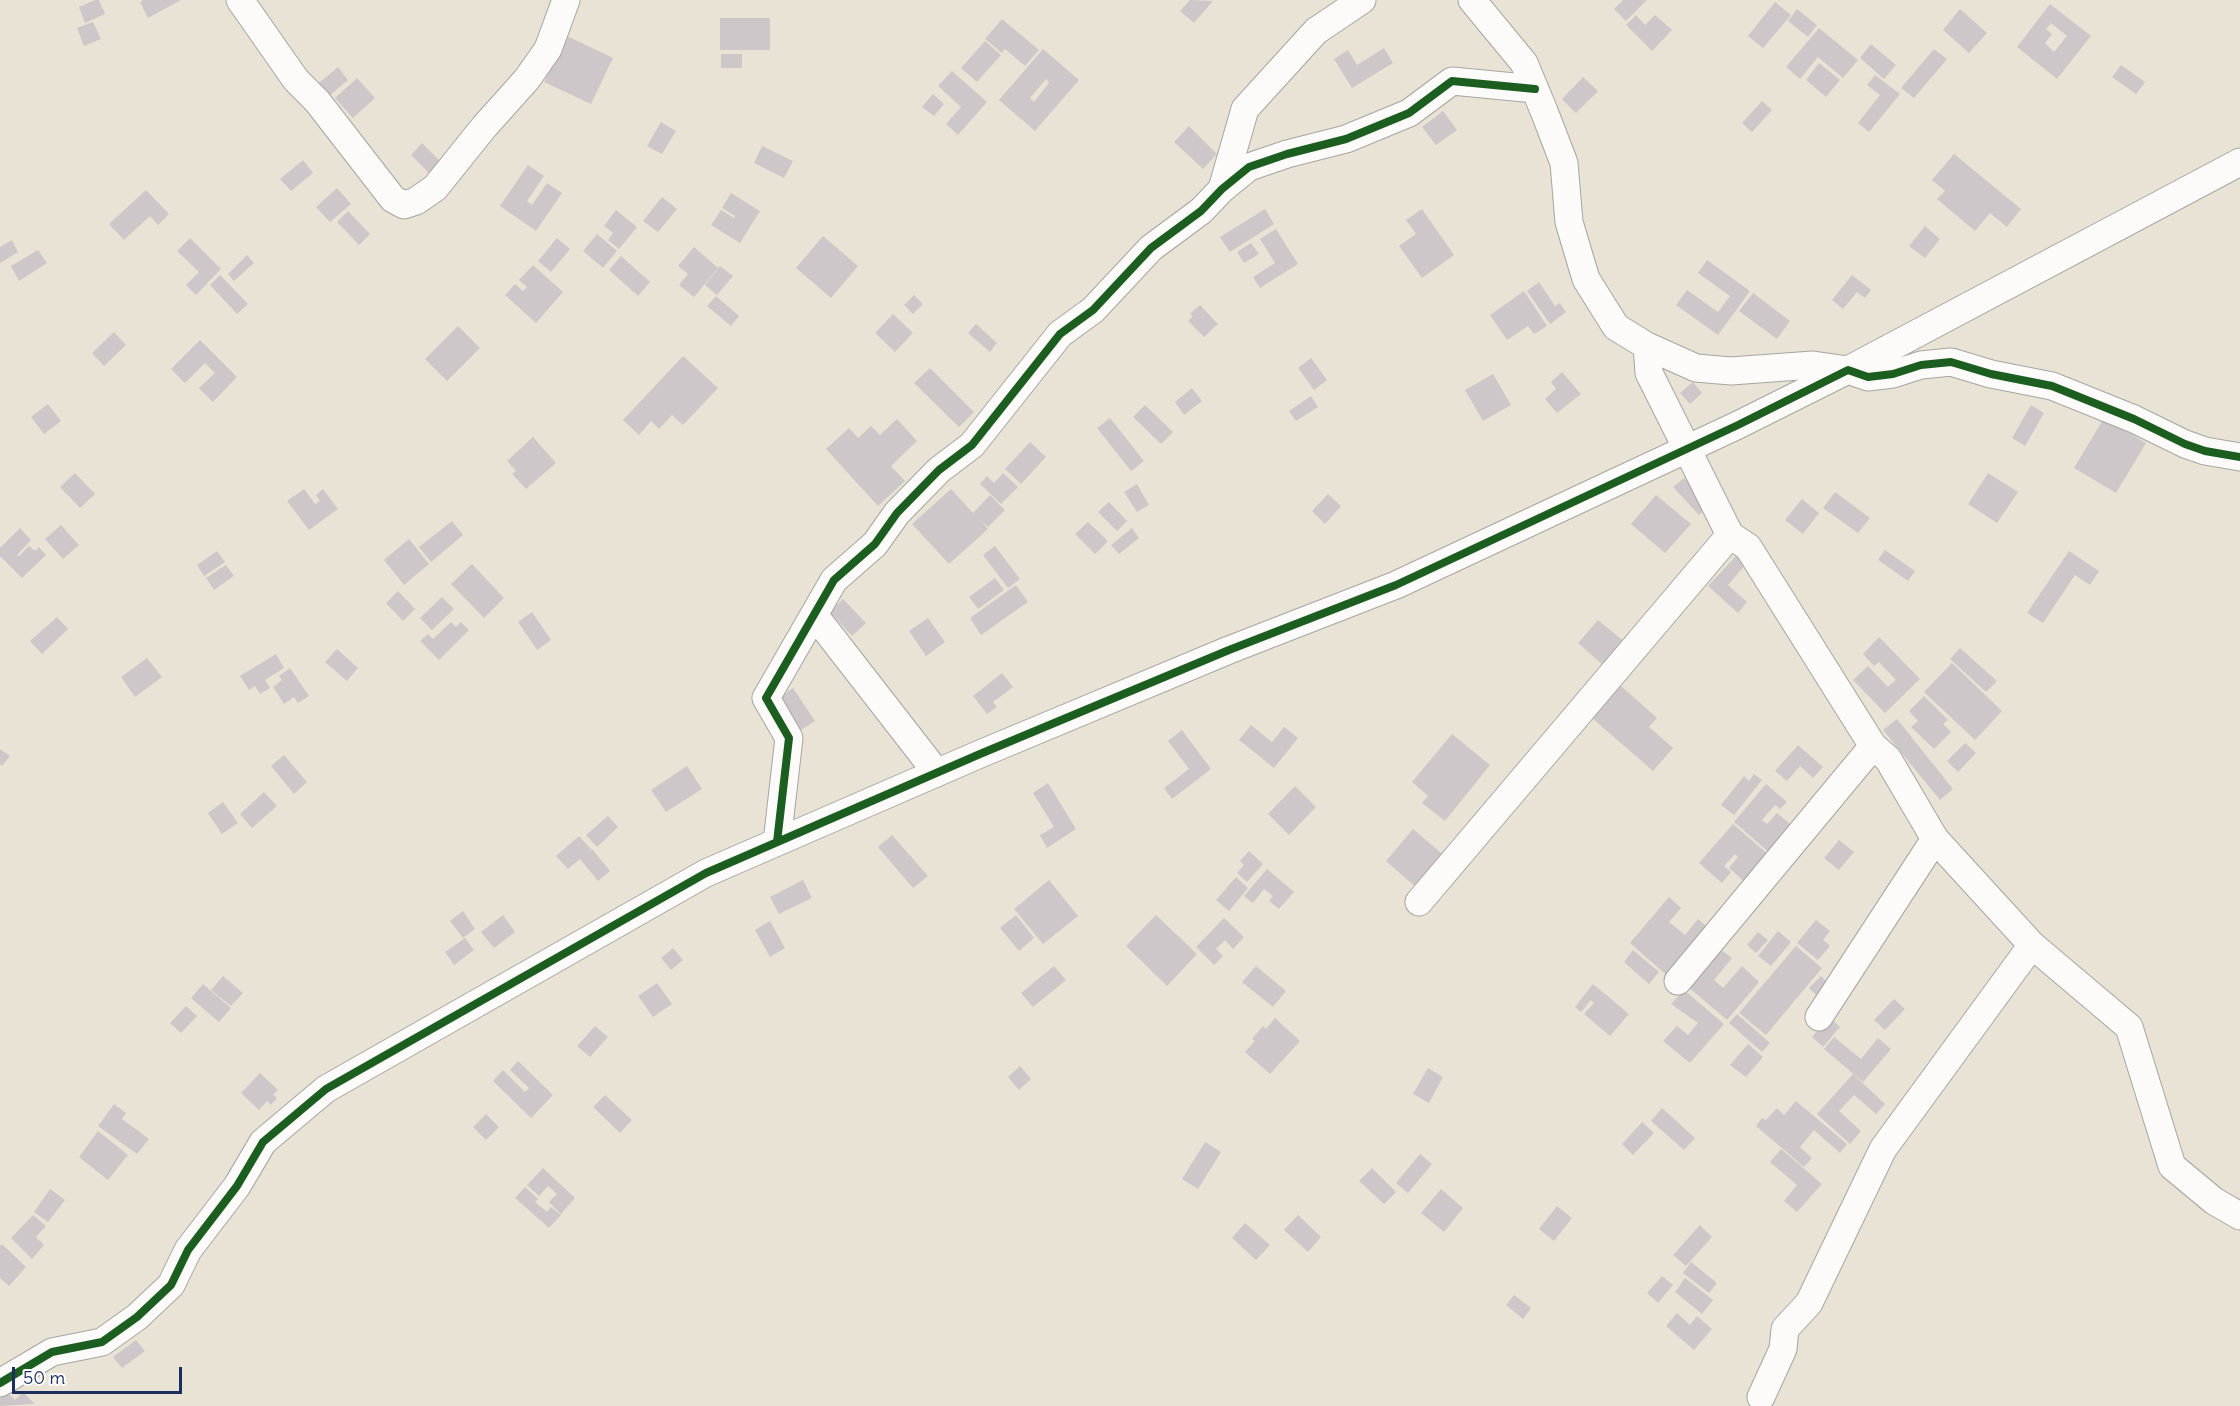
<!DOCTYPE html>
<html>
<head>
<meta charset="utf-8">
<style>
	body { margin:0 }
	#map { position:relative; width:2240px; height:1406px; overflow:hidden; background:#e8e3d4; font-family:Delius,sans-serif }
	canvas { display:block }
	.scale { position:absolute; left:12px; top:1367px; width:170px; height:27px; box-sizing:border-box; border:3px solid #1b2f5e; border-top:0; padding-left:8px; font-size:18px; line-height:21px; white-space:nowrap; color:#1b2f5e; -webkit-text-stroke:4px #fff; paint-order:stroke }
</style>
</head>
<body>
<div id="map">
<canvas width="2240" height="1406"></canvas>
<div class="scale">50 m</div>
</div>
<script>
const ctx = document.querySelector('canvas').getContext('2d');
ctx.lineJoin = 'round';
function paint(path, color) { ctx.fillStyle = color; ctx.fill(path, 'evenodd'); }
const poly = rows => new Path2D(rows.map(r => 'M' + r).join(''));
function trace(path, color, width, dash) { ctx.strokeStyle = color; ctx.lineWidth = width; ctx.lineCap = dash ? 'butt' : 'round'; ctx.setLineDash(dash || []); ctx.stroke(path); }
const building = poly([
	[95,0,99,0,105,14,85,23,79,7],
	[143,0,181,0,148,18,140,2],
	[1190,0,1213,1,1194,23,1180,11],
	[1623,0,1647,0,1626,21,1614,9],
	[1775,2,1791,15,1763,48,1748,36],
	[2050,4,2091,36,2057,79,2017,47],
	[2051,23,2067,36,2054,52,2045,43,2052,34,2046,29],
	[1797,9,1817,25,1808,37,1788,21],
	[1960,9,1987,33,1969,53,1943,30],
	[1636,15,1645,25,1655,15,1672,30,1652,51,1626,25],
	[720,18,770,18,770,50,720,50],
	[1002,19,1039,50,1025,66,1005,49,1002,53,985,39],
	[93,22,101,39,84,46,77,28],
	[1819,28,1858,60,1843,78,1818,57,1800,79,1786,67],
	[567,36,613,58,591,104,544,82],
	[985,41,1001,55,977,82,961,68],
	[1871,44,1896,65,1884,79,1860,58],
	[1384,48,1393,63,1352,88,1334,59,1348,50,1357,65],
	[1043,49,1079,80,1035,131,999,100],
	[1046,79,1049,83,1034,102,1030,98],
	[1934,49,1947,59,1914,98,1901,88],
	[721,54,742,54,742,68,721,68],
	[1819,63,1840,80,1826,97,1806,80],
	[2121,65,2145,82,2136,94,2112,77],
	[338,67,348,80,330,95,319,83],
	[952,71,987,102,958,135,946,124,961,107,938,86],
	[1875,75,1900,94,1869,132,1858,123,1880,95,1867,85],
	[1583,77,1598,91,1576,113,1562,99],
	[357,78,375,98,353,118,335,98],
	[933,94,944,104,934,116,922,107],
	[1762,101,1772,110,1752,132,1742,123],
	[1443,111,1457,130,1436,145,1422,127],
	[661,122,676,131,662,154,647,146],
	[1189,126,1217,154,1203,169,1174,142],
	[422,143,446,167,435,179,411,155],
	[762,146,793,161,784,178,754,163],
	[1954,154,2021,209,2007,227,1990,213,1975,231,1937,199,1945,191,1932,180],
	[303,160,313,173,291,191,280,179],
	[528,165,544,176,527,201,532,205,547,183,562,193,536,231,500,206],
	[337,188,351,204,330,222,316,207],
	[146,190,169,214,158,225,150,216,124,240,109,224],
	[731,193,760,211,740,243,711,225,721,210,734,218,735,216,722,208],
	[662,197,677,209,658,232,643,221],
	[1265,209,1274,224,1230,252,1220,237],
	[1422,209,1454,255,1422,278,1399,246,1416,234,1406,220],
	[616,210,637,227,619,249,608,240,613,233,604,226],
	[348,211,370,234,359,245,337,222],
	[1925,226,1940,239,1925,258,1909,246],
	[1276,229,1298,264,1260,288,1253,277,1275,263,1260,239],
	[597,234,617,251,603,268,583,251],
	[823,236,858,266,831,298,796,268],
	[190,238,221,269,196,295,186,285,199,272,177,251],
	[557,238,570,249,551,272,538,261],
	[12,240,18,252,0,263,0,247],
	[1251,243,1259,254,1244,263,1237,252],
	[694,247,718,268,694,297,679,285,688,274,678,266],
	[38,250,47,263,19,281,11,266],
	[247,255,254,263,234,281,228,274],
	[621,256,650,282,638,296,609,270],
	[1707,260,1750,291,1718,335,1676,305,1687,290,1718,312,1730,296,1698,273],
	[533,265,563,292,536,323,505,295,515,284,523,291,527,287,519,280],
	[720,266,733,276,717,295,705,285],
	[220,275,248,304,237,314,210,285],
	[1852,275,1871,290,1865,298,1857,292,1843,309,1832,300],
	[1539,282,1555,306,1560,303,1566,312,1550,324,1527,291],
	[1524,291,1547,326,1534,334,1528,326,1507,340,1490,315],
	[1753,293,1790,321,1777,339,1739,311],
	[914,295,923,304,913,314,904,305],
	[716,296,739,316,731,326,707,306],
	[1200,305,1218,324,1204,337,1188,321,1193,316,1190,314],
	[893,314,913,333,895,352,875,333],
	[976,324,997,343,990,352,968,333],
	[458,326,480,348,447,381,425,359],
	[114,332,126,345,104,366,92,353],
	[200,340,237,377,213,402,199,388,215,373,205,363,185,383,171,369],
	[683,356,718,388,683,425,672,415,659,429,651,421,639,435,623,420],
	[1311,358,1327,380,1314,390,1298,368],
	[930,368,974,412,959,427,914,383],
	[1562,372,1581,394,1557,413,1545,399,1556,389,1551,382],
	[1493,374,1511,405,1483,421,1465,390],
	[1693,382,1702,393,1690,404,1680,393],
	[1192,388,1202,401,1184,415,1175,402],
	[1311,396,1318,407,1296,421,1289,411],
	[48,404,61,421,44,434,31,417],
	[1145,405,1173,432,1161,444,1133,417],
	[2031,405,2044,413,2025,446,2012,438],
	[1110,418,1144,461,1131,471,1097,428],
	[2104,418,2146,443,2116,493,2074,468],
	[897,419,917,441,891,466,905,481,878,506,826,449,849,428,858,438,871,426,880,435],
	[533,437,556,463,526,489,512,474,516,471,507,461],
	[1030,442,1046,457,1021,484,1005,469],
	[75,473,95,494,80,508,60,487],
	[1003,473,1018,487,1001,504,980,484,987,476,994,483],
	[1988,473,2018,492,1997,523,1968,504],
	[1684,478,1709,506,1699,515,1673,487],
	[1137,484,1149,505,1137,512,1124,492],
	[304,489,315,504,320,501,316,495,323,489,338,509,309,530,287,501],
	[951,489,973,513,990,495,1005,510,988,527,981,521,988,529,949,564,912,524],
	[1835,492,1870,518,1858,533,1823,508],
	[1328,494,1341,506,1325,524,1312,511],
	[1656,495,1691,524,1665,553,1631,524],
	[1802,499,1819,513,1803,534,1785,520],
	[1109,502,1127,521,1117,531,1098,512],
	[452,521,463,535,431,562,419,547],
	[1088,522,1108,541,1095,554,1075,534],
	[61,525,79,545,63,559,45,539],
	[20,528,31,540,17,555,19,556,29,546,35,551,39,547,46,555,22,578,0,556,0,548],
	[1132,528,1139,538,1119,554,1111,545],
	[409,539,429,564,404,585,384,560],
	[995,546,1020,579,1008,588,983,555],
	[1885,550,1915,571,1908,581,1878,560],
	[217,551,225,562,204,576,197,565],
	[2069,551,2099,571,2090,585,2075,575,2043,623,2027,613],
	[1737,555,1747,563,1728,585,1747,602,1738,613,1708,586],
	[472,564,504,598,484,618,451,584],
	[226,565,234,576,214,590,206,578],
	[995,578,1004,590,978,609,969,597],
	[1016,585,1028,602,981,635,970,618],
	[398,591,415,609,403,621,386,603],
	[442,597,454,609,432,630,420,618],
	[843,599,866,623,852,636,830,612],
	[532,612,551,640,537,650,518,622],
	[57,617,68,629,42,654,30,641],
	[928,618,945,642,926,656,909,631],
	[1598,620,1626,643,1605,667,1578,643],
	[451,622,456,627,461,622,469,630,439,660,420,641,428,634,433,639],
	[1879,637,1920,679,1885,713,1853,680,1868,666,1888,687,1896,680,1879,662,1874,666,1863,654],
	[1960,648,1997,681,1986,692,1950,659],
	[337,649,358,668,347,681,325,662],
	[276,654,284,668,265,680,270,688,260,694,255,686,249,690,240,676],
	[147,658,162,677,135,697,121,677],
	[1952,663,2002,711,1975,740,1924,692],
	[290,668,309,696,298,703,294,697,284,704,273,687,282,680,279,676],
	[1002,673,1013,687,993,702,997,707,987,714,973,696],
	[1620,685,1657,718,1649,727,1673,748,1653,771,1592,718],
	[793,688,815,721,801,730,779,698],
	[1924,696,1948,720,1943,724,1951,732,1934,749,1911,727,1918,721,1909,711],
	[1897,719,1953,789,1940,800,1883,730],
	[1251,725,1272,742,1284,727,1298,738,1274,768,1239,740],
	[1182,730,1211,769,1172,799,1164,788,1189,769,1168,741],
	[1452,734,1490,765,1445,821,1422,803,1428,796,1412,782],
	[1965,743,1976,753,1958,772,1947,761],
	[1798,745,1823,767,1813,778,1800,766,1787,781,1775,771],
	[0,749,10,756,2,766,0,764],
	[284,755,307,782,294,794,271,766],
	[687,766,702,789,666,812,651,790],
	[1754,774,1762,780,1734,815,1721,805,1744,776,1749,781],
	[1048,783,1076,829,1047,848,1040,835,1054,827,1033,793],
	[1766,784,1787,802,1780,809,1775,805,1762,820,1767,824,1777,813,1794,827,1771,854,1734,822],
	[1295,786,1316,807,1289,835,1268,814],
	[264,792,277,806,252,828,240,814],
	[223,802,238,823,222,834,208,813],
	[608,816,618,827,597,847,586,835],
	[1733,824,1770,856,1747,884,1729,868,1738,857,1735,854,1724,866,1731,872,1722,883,1699,863],
	[1413,829,1447,858,1419,890,1386,861],
	[892,835,928,876,913,888,878,847],
	[579,836,591,849,584,856,592,849,610,871,598,881,580,859,568,869,556,856],
	[1839,840,1854,852,1839,870,1824,858],
	[1249,851,1263,864,1247,882,1237,873,1244,865,1240,861],
	[1267,869,1294,892,1279,909,1269,901,1273,896,1264,889,1253,903,1244,896],
	[1236,877,1248,888,1229,911,1216,900],
	[803,880,812,898,779,914,770,897],
	[1049,880,1078,916,1043,944,1014,909],
	[1669,897,1681,908,1669,922,1685,935,1698,919,1712,931,1671,979,1630,943],
	[463,911,475,929,463,938,450,921],
	[503,915,515,932,494,948,481,932],
	[1016,915,1034,938,1019,951,1000,928],
	[1156,915,1197,954,1167,986,1126,946],
	[1224,918,1244,937,1233,949,1225,940,1216,949,1223,956,1214,965,1196,947],
	[1816,920,1830,931,1823,940,1830,946,1818,960,1797,943],
	[770,921,785,948,770,957,755,930],
	[1778,931,1791,942,1771,966,1758,956],
	[1758,932,1768,940,1756,953,1747,945],
	[465,938,474,950,454,965,445,952],
	[1796,946,1822,968,1766,1035,1739,1013],
	[673,948,683,960,671,970,661,958],
	[1719,948,1732,958,1714,980,1723,988,1742,966,1759,982,1727,1020,1687,986],
	[1633,950,1659,972,1649,984,1624,962],
	[1054,966,1066,980,1033,1007,1021,993],
	[1256,966,1286,991,1273,1007,1242,982],
	[223,976,243,993,231,1006,211,990],
	[1821,976,1828,983,1816,995,1809,988],
	[657,983,672,1004,653,1017,638,996],
	[203,984,231,1008,219,1022,191,998],
	[1593,984,1629,1014,1610,1036,1584,1014,1594,1003,1591,1000,1581,1012,1575,1007],
	[1684,990,1724,1024,1690,1063,1663,1041,1677,1026,1688,1035,1698,1023,1671,1004],
	[1894,999,1905,1009,1885,1030,1874,1020],
	[186,1006,197,1016,181,1033,170,1023],
	[1737,1014,1770,1043,1762,1052,1729,1023],
	[1829,1017,1840,1027,1823,1047,1812,1037],
	[1275,1018,1300,1041,1270,1074,1245,1052,1255,1041,1252,1039,1263,1026,1266,1029],
	[595,1026,608,1037,590,1057,577,1046],
	[1834,1037,1861,1059,1878,1038,1891,1049,1863,1082,1824,1049],
	[1748,1044,1763,1057,1746,1077,1730,1065],
	[518,1061,553,1095,531,1118,493,1081,503,1070,525,1092,529,1088,510,1070],
	[1020,1066,1031,1079,1019,1090,1008,1077],
	[1428,1068,1443,1077,1429,1103,1413,1094],
	[260,1073,278,1090,273,1095,277,1098,271,1105,267,1101,259,1110,241,1093],
	[1853,1074,1885,1104,1876,1114,1854,1095,1839,1111,1861,1131,1850,1144,1817,1114],
	[605,1095,632,1120,620,1133,593,1107],
	[1796,1101,1847,1144,1840,1153,1814,1130,1800,1147,1812,1158,1804,1167,1756,1126,1762,1118,1766,1120,1777,1108,1784,1115],
	[114,1104,126,1113,122,1119,149,1139,137,1154,98,1126],
	[1662,1108,1695,1138,1684,1150,1651,1121],
	[486,1114,499,1127,486,1140,473,1127],
	[1642,1122,1654,1133,1633,1155,1622,1144],
	[98,1131,128,1155,108,1180,79,1157],
	[1205,1142,1221,1152,1198,1189,1182,1179],
	[1781,1149,1822,1184,1797,1212,1784,1201,1797,1185,1770,1162],
	[1420,1154,1432,1164,1408,1193,1396,1183],
	[543,1168,575,1198,561,1214,549,1202,557,1194,548,1186,539,1196,527,1185],
	[1372,1168,1396,1192,1384,1204,1359,1181],
	[525,1187,538,1199,535,1202,547,1212,551,1207,561,1215,549,1228,515,1198],
	[50,1189,65,1200,48,1222,34,1212],
	[1441,1189,1463,1208,1444,1232,1421,1213],
	[1557,1206,1572,1218,1554,1241,1539,1229],
	[33,1215,46,1226,36,1237,44,1245,32,1259,11,1238],
	[1298,1215,1321,1237,1308,1252,1284,1230],
	[1245,1223,1270,1245,1256,1260,1232,1238],
	[1700,1225,1712,1237,1686,1266,1673,1255],
	[2,1244,26,1267,9,1286,0,1278,0,1246],
	[1691,1262,1717,1283,1709,1293,1683,1273],
	[1662,1276,1673,1285,1658,1303,1647,1293],
	[1685,1278,1713,1300,1702,1314,1675,1292],
	[1514,1295,1531,1308,1523,1319,1506,1305],
	[1677,1313,1690,1325,1697,1316,1712,1329,1694,1350,1666,1326],
	[136,1340,145,1351,122,1368,113,1357],
	[5,1390,15,1400,23,1392,35,1404,0,1406,0,1395]
]);
const minor = poly([
	[240,0,296,80,317,101,393,199,404,205,416,201,435,188,484,127,527,79,548,49,566,0],
	[1472,0,1524,63,1544,111,1564,163,1569,222,1586,279,1616,327,1647,346,1696,368,1731,371,1813,365,1848,370,2240,162],
	[1222,189,1245,109,1316,31,1362,0],
	[1647,346,1649,373,1730,535,1748,547,1873,746,1888,759,1935,839,2032,945,2129,1027,2172,1166,2214,1201,2240,1216],
	[815,616,937,773],
	[777,842,789,738,766,698,834,580,875,544,897,513,939,470,972,445,1060,334,1093,310,1151,248,1201,211,1222,189,1249,167,1287,154,1346,139,1409,113,1452,81,1535,89],
	[1419,902,1730,535],
	[1678,981,1873,746],
	[1819,1017,1935,839],
	[0,1383,52,1352,102,1342,137,1317,171,1285,188,1250,237,1186,263,1142,326,1089,706,873,980,754,1229,650,1396,585,1738,425,1848,370,1868,377,1893,374,1921,365,1951,362,1991,374,2052,386,2134,419,2185,444,2205,451,2240,457],
	[1761,1397,1783,1349,1785,1329,1809,1303,1883,1149,2032,945]
]);
const cycleway = poly([
	[777,842,789,738,766,698,834,580,875,544,897,513,939,470,972,445,1060,334,1093,310,1151,248,1201,211,1222,189,1249,167,1287,154,1346,139,1409,113,1452,81,1535,89],
	[0,1383,52,1352,102,1342,137,1317,171,1285,188,1250,237,1186,263,1142,326,1089,706,873,980,754,1229,650,1396,585,1738,425,1848,370,1868,377,1893,374,1921,365,1951,362,1991,374,2052,386,2134,419,2185,444,2205,451,2240,457]
]);
paint(building, '#cec7c9');
trace(minor, '#a6a5a2', 29);
trace(minor, '#fcfbf9', 27);
trace(cycleway, '#1b5e20', 8);
</script>
</body>
</html>
